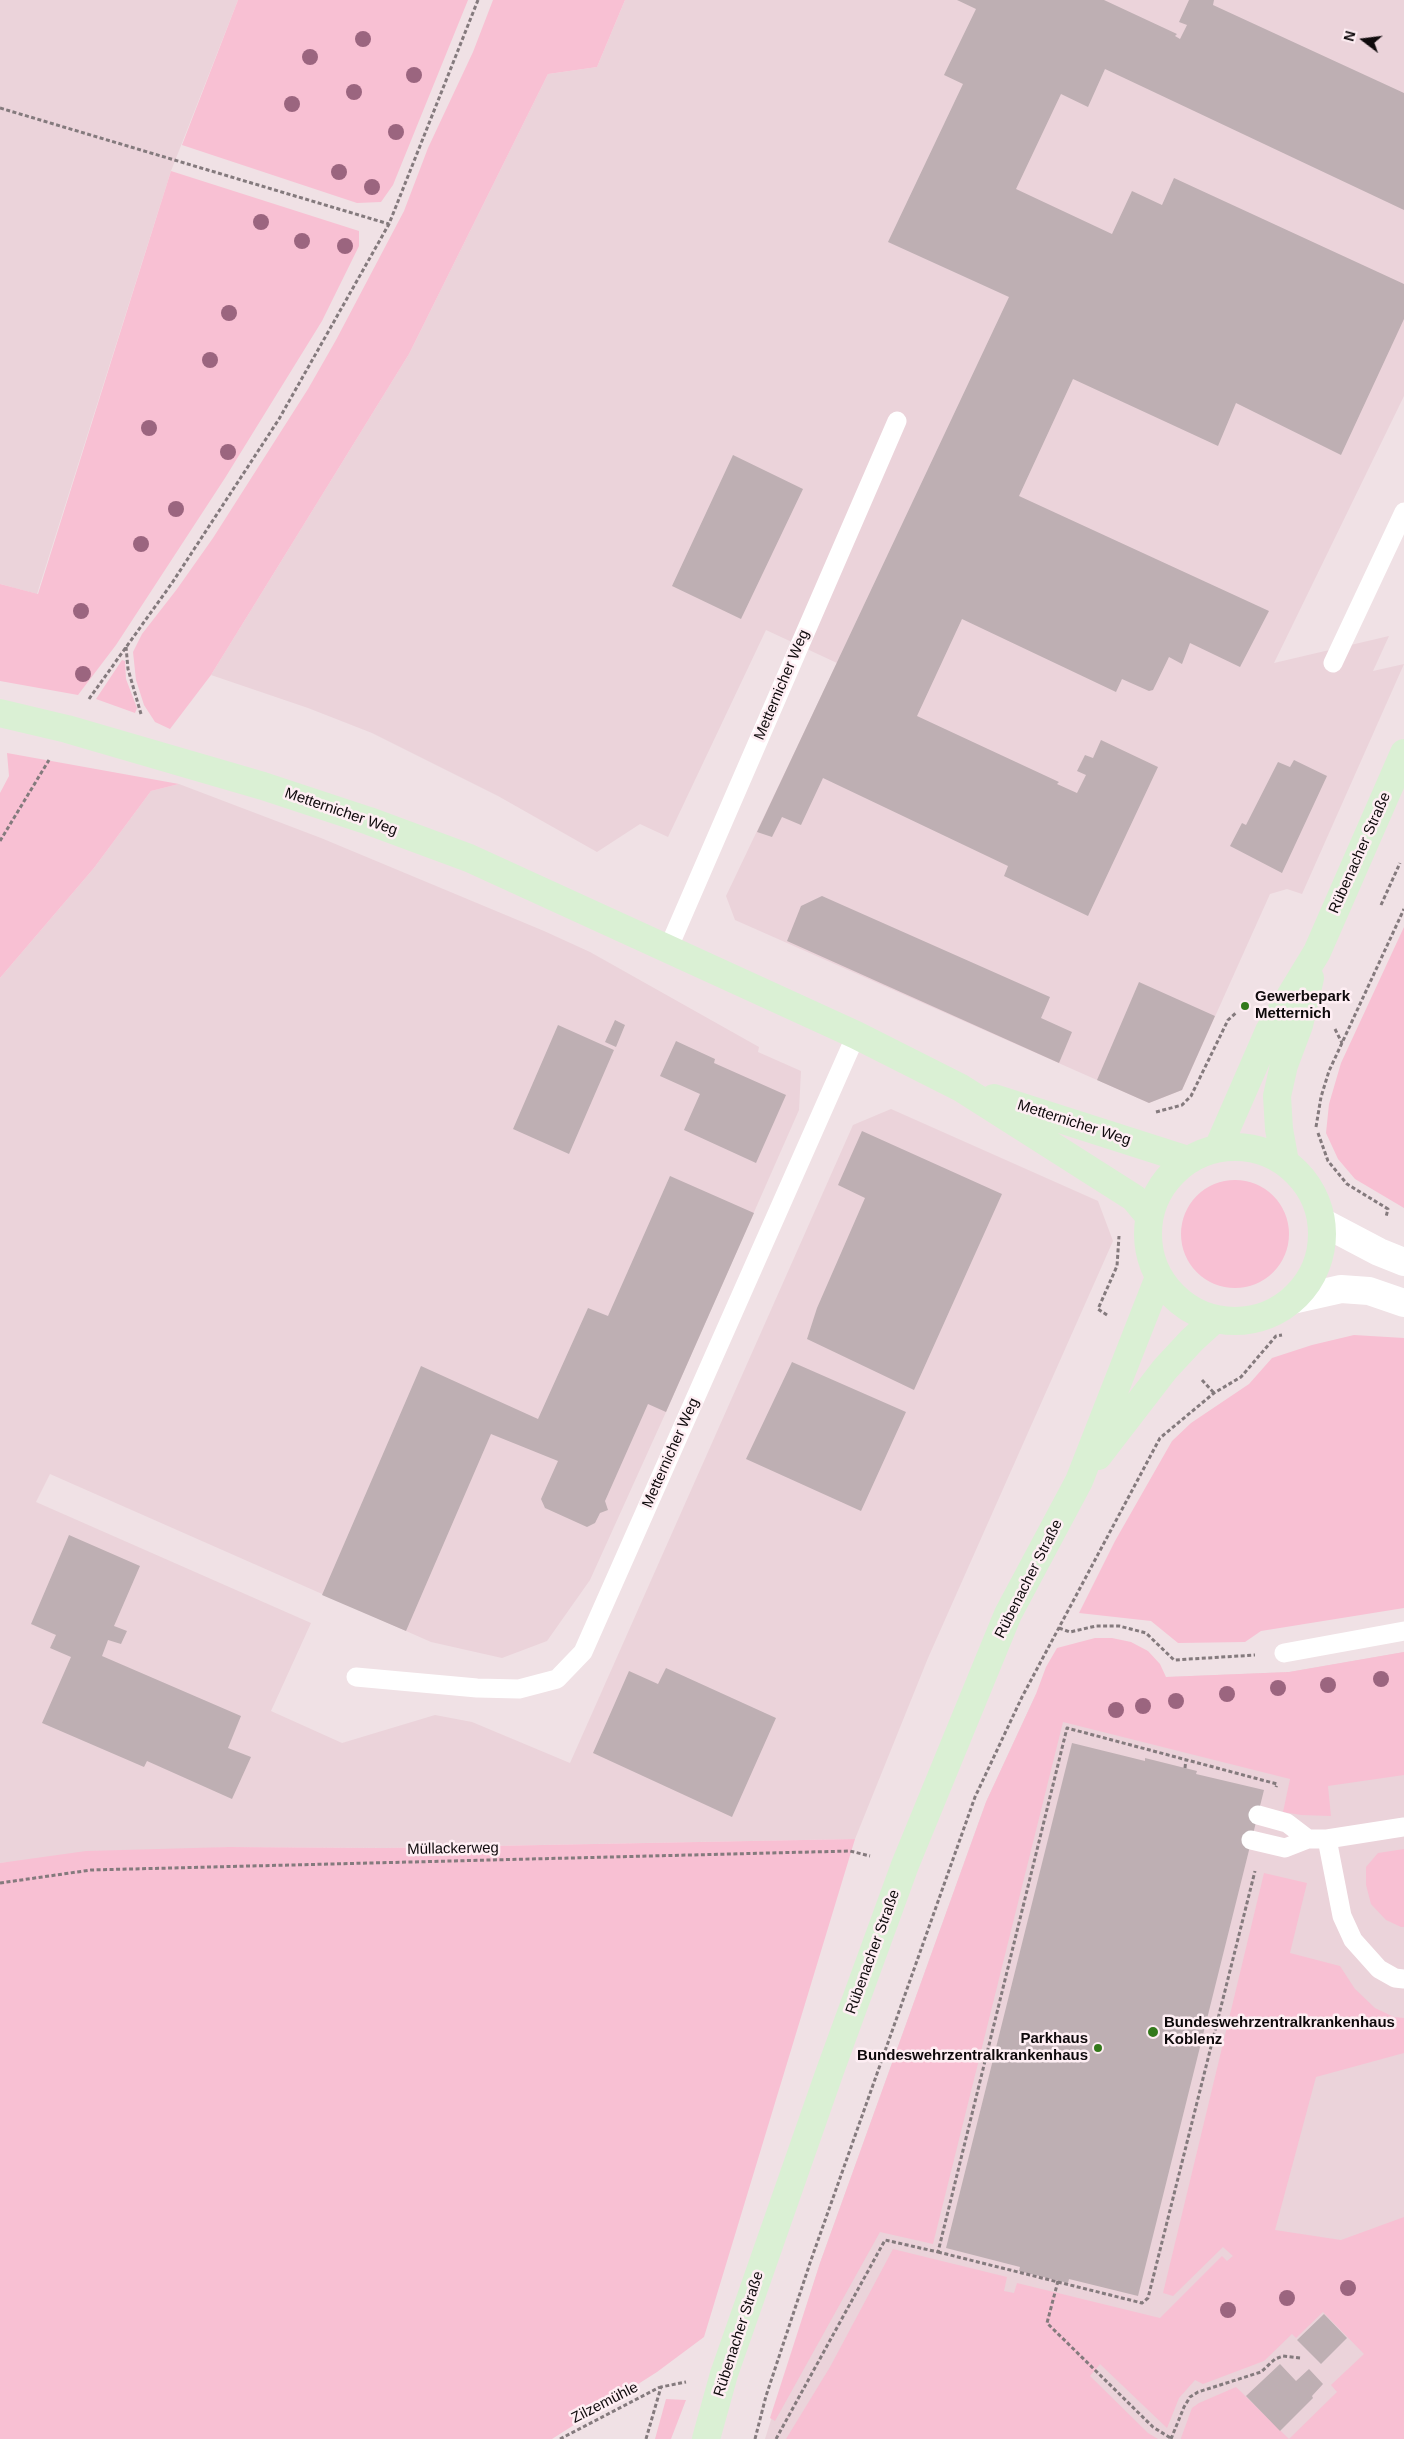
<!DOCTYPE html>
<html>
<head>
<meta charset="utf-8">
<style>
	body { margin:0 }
	#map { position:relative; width:1404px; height:2439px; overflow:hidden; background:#f0e1e5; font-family:Helvetica,sans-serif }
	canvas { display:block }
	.north { position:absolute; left:1339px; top:15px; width:50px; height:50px; -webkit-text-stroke:4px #feeef3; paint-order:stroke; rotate:285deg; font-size:14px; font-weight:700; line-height:20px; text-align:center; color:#0f0a0c }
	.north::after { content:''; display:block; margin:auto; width:18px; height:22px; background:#0f0a0c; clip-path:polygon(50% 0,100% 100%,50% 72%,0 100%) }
</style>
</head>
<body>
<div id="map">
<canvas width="1404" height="2439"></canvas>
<div class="north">N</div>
</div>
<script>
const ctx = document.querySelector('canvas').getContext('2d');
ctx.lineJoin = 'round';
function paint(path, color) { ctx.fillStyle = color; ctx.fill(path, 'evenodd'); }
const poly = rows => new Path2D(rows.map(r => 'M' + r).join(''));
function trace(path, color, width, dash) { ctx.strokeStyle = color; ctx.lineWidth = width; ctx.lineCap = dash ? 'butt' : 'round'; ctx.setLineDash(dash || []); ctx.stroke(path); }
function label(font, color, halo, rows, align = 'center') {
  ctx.font = font + ' Helvetica,sans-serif'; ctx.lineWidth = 5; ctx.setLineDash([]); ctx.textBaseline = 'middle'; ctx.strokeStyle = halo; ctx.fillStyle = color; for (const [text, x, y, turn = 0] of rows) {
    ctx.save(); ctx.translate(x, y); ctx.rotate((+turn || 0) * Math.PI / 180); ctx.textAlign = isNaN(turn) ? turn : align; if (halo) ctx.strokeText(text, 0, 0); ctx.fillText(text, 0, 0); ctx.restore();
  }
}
const built = poly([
	[0,0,238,0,171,171,37,594,0,584],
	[625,0,1404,0,1404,396,1274,663,1389,636,1373,671,1404,664,1302,894,1287,889,1270,894,1182,1090,1149,1103,735,920,726,896,837,663,766,630,668,837,640,824,597,852,498,796,372,733,308,708,211,675,409,354,548,74,597,67],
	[179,784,321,838,544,931,590,952,759,1047,758,1052,801,1071,799,1110,666,1412,590,1580,547,1641,502,1658,431,1642,50,1474,36,1502,311,1623,271,1711,342,1743,435,1715,472,1722,570,1763,853,1125,891,1109,1098,1201,1113,1241,928,1658,855,1839,385,1848,229,1847,0,1863,0,978,94,868,151,791],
	[1404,1652,1404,2439,765,2439,820,2263,986,1802,1036,1694,1166,1677,1289,1672]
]);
const green = poly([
	[238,0,468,0,393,185,381,202,357,203,182,145],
	[493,0,625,0,597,67,548,74,409,354,211,675,170,729,155,722,144,705,136,680,133,652,142,634,177,589,213,538,308,389,336,340,404,211,428,148,473,52],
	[171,171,359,231,359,246,322,321,225,478,116,645,78,695,0,681,0,584,38,594],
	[122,660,125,661,126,679,137,708,135,713,96,699],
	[7,753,179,784,151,791,94,868,0,978,0,793,9,776],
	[1404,927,1404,1208,1355,1179,1338,1159,1326,1133,1329,1104,1341,1063],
	'1181 1234a54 54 0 1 1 108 0a54 54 0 1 1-108 0Z',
	[1354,1335,1404,1338,1404,1608,1261,1631,1245,1642,1178,1643,1151,1621,1079,1613,1115,1541,1172,1441,1191,1423,1249,1384,1272,1358,1312,1345],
	[1095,1638,1112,1638,1131,1642,1148,1651,1160,1664,1166,1677,1289,1672,1404,1652,1404,1775,1328,1786,1331,1816,1301,1815,1283,1812,1290,1779,1063,1722,933,2244,880,2232,775,2421,770,2418,820,2263,986,1802,1036,1694,1046,1667,1057,1648],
	[855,1839,704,2337,657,2372,552,2439,0,2439,0,1863,86,1851,229,1847,385,1848],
	[1404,1849,1404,1927,1401,1927,1386,1920,1371,1904,1366,1885,1366,1867,1378,1853],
	[1264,1873,1307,1883,1290,1953,1340,1966,1355,1989,1375,2008,1394,2017,1404,2018,1404,2053,1316,2077,1275,2230,1341,2240,1404,2217,1404,2439,1181,2439,1181,2438,1192,2408,1199,2403,1236,2387,1289,2439,1337,2392,1331,2385,1364,2354,1323,2312,1296,2338,1292,2334,1264,2361,1203,2384,1195,2380,1179,2398,1167,2428,1100,2364,1090,2376,1148,2433,1158,2439,786,2439,830,2367,893,2249,1007,2277,1004,2291,1014,2293,1017,2283,1160,2318,1222,2256,1227,2261,1233,2256,1223,2247,1173,2296,1163,2293],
	[666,2399,686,2400,671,2439,655,2439]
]);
const building = poly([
	[957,0,1104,0,1177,34,1175,36,1180,39,1187,25,1179,22,1189,0,1214,0,1213,5,1404,93,1404,210,1105,69,1088,107,1061,94,1016,189,1112,234,1132,191,1162,205,1174,178,1404,284,1404,319,1341,455,1236,403,1218,446,1073,379,1019,496,1269,611,1240,667,1190,643,1182,664,1169,657,1153,690,1149,691,1122,679,1116,692,962,619,917,716,1059,782,1057,784,1077,793,1086,775,1077,771,1085,755,1093,758,1101,740,1158,767,1088,916,1004,876,1008,866,823,778,801,825,782,817,772,837,757,832,1009,297,888,242,963,84,944,75,976,9],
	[733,455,803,489,741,619,672,586],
	[1294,760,1327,776,1282,873,1230,846,1242,823,1246,825,1278,762,1290,767],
	[822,896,1050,997,1041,1018,1072,1032,1059,1063,787,941,801,906],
	[1139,982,1215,1016,1182,1090,1149,1103,1097,1080],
	[615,1020,625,1025,616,1047,605,1042],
	[558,1025,614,1050,569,1154,513,1129],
	[676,1041,715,1059,714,1063,786,1095,756,1163,684,1130,700,1094,660,1076],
	[862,1131,1002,1194,914,1390,807,1339,817,1308,865,1198,838,1185],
	[670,1176,754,1213,666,1412,648,1404,605,1501,608,1510,600,1513,595,1523,587,1527,545,1508,541,1499,558,1461,491,1434,406,1631,322,1595,421,1366,538,1419,588,1308,608,1316],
	[792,1362,906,1412,861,1511,746,1459],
	[69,1535,140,1566,114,1626,127,1631,121,1644,108,1640,102,1656,241,1716,228,1748,251,1757,232,1799,147,1761,144,1767,42,1723,71,1657,50,1648,56,1635,31,1624],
	[666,1668,776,1718,732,1817,593,1753,629,1671,658,1684],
	[1072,1743,1145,1761,1145,1758,1197,1771,1196,1774,1264,1790,1138,2296,1069,2279,1068,2283,1019,2271,1020,2267,946,2248],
	[1324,2314,1347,2338,1321,2364,1297,2340],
	[1280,2364,1296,2381,1309,2369,1323,2384,1312,2396,1313,2398,1280,2431,1246,2396]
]);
const path = poly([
	[0,108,389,224],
	[126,647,128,669,141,714],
	[89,699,172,583,279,419,389,224,478,0],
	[0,841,49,760],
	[1381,905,1400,863],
	[1335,1029,1342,1043],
	[1156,1112,1182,1105,1191,1096,1228,1020,1237,1012],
	[1316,1127,1321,1097,1329,1071,1404,909],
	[1318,1133,1328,1161,1347,1184,1388,1209,1386,1217],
	[1107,1315,1098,1309,1117,1266,1119,1236],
	[1202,1380,1214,1393],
	[1059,1628,1070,1632,1096,1626,1119,1626,1146,1633,1174,1660,1255,1655],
	[1185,1768,1186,1759],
	[0,1883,91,1870,850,1851,870,1856],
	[938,2252,1142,2303,1148,2298,1255,1871],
	[1058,2281,1047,2323,1153,2427,1172,2439],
	[560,2439,660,2387],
	[646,2439,661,2387,686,2382],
	[755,2439,766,2396,811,2260,975,1797,1022,1697,1160,1438,1214,1393,1241,1377,1276,1336,1282,1335],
	[776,2439,885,2240,938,2252,1067,1728,1277,1784,1276,1787],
	[1171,2439,1184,2407,1190,2397,1198,2392,1261,2372,1275,2359,1283,2356,1301,2358]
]);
const lane = poly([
	[1333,663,1404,512],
	[668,949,897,421],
	[1284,1653,1404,1631],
	[356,1677,477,1688,519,1689,557,1679,583,1652,856,1035],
	[1258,1815,1287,1823,1308,1839],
	[1327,1839,1342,1916,1353,1940,1379,1969,1395,1978,1404,1979],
	[1251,1840,1285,1848,1308,1839,1327,1839,1404,1827]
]);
const street = poly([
	[1322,1222,1379,1252,1404,1262],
	[1292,1300,1341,1289,1369,1291,1404,1303]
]);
const secondary = poly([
	[0,713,67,729,263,786,369,821,469,858,856,1035,961,1088,1134,1198,1149,1216],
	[994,1098,1188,1160],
	'1148 1234a87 87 0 1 1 174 0a87 87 0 1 1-174 0Z',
	[1218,1148,1269,1031,1317,952,1404,753],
	[1285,1162,1279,1129,1277,1096,1284,1065,1299,1025,1310,978],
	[1098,1456,1165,1369,1192,1340,1215,1319],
	[706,2439,724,2374,830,2071,905,1865,1008,1614,1079,1481,1159,1277]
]);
const trees = [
	[363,39],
	[310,57],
	[414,75],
	[354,92],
	[292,104],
	[396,132],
	[339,172],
	[372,187],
	[261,222],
	[302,241],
	[345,246],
	[229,313],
	[210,360],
	[149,428],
	[228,452],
	[176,509],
	[141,544],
	[81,611],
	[83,674],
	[1381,1679],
	[1328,1685],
	[1278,1688],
	[1227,1694],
	[1176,1701],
	[1143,1706],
	[1116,1710],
	[1348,2288],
	[1287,2298],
	[1228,2310]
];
const markers = [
	[1245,1006,5,"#33791b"],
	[1153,2032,6,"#33791b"],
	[1098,2048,5,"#33791b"]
];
const streetNames = [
	["Metternicher Weg",782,685,-67],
	["Metternicher Weg",341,812,19],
	["Rübenacher Straße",1360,853,-66],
	["Metternicher Weg",1074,1123,18],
	["Metternicher Weg",671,1453,-66],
	["Rübenacher Straße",1029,1579,-63],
	["Müllackerweg",453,1849,-1],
	["Rübenacher Straße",873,1952,-70],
	["Rübenacher Straße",739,2334,-72],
	["Zilzemühle",605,2403,-27]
];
const poiNames = [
	["Gewerbepark",1255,997],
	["Metternich",1255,1014],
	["Bundeswehrzentralkrankenhaus",1164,2023],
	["Koblenz",1164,2040],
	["Parkhaus",1088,2039,"right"],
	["Bundeswehrzentralkrankenhaus",1088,2056,"right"]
];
paint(built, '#ebd3da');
paint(green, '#f8c0d3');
paint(building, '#beafb3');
trace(path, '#847a7d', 3, [4, 2.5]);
trace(lane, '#fff', 19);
trace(street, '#fff', 28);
trace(secondary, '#daf0d4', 28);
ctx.fillStyle = '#9b657f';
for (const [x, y] of trees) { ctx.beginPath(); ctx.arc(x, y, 8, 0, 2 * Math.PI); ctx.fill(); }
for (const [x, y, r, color] of markers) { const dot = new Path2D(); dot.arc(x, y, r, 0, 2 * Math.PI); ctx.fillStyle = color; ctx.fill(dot); trace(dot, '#feeef3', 2); }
label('15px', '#0f0a0c', '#feeef3', streetNames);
label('bold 15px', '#0f0a0c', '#feeef3', poiNames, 'left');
</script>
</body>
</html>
